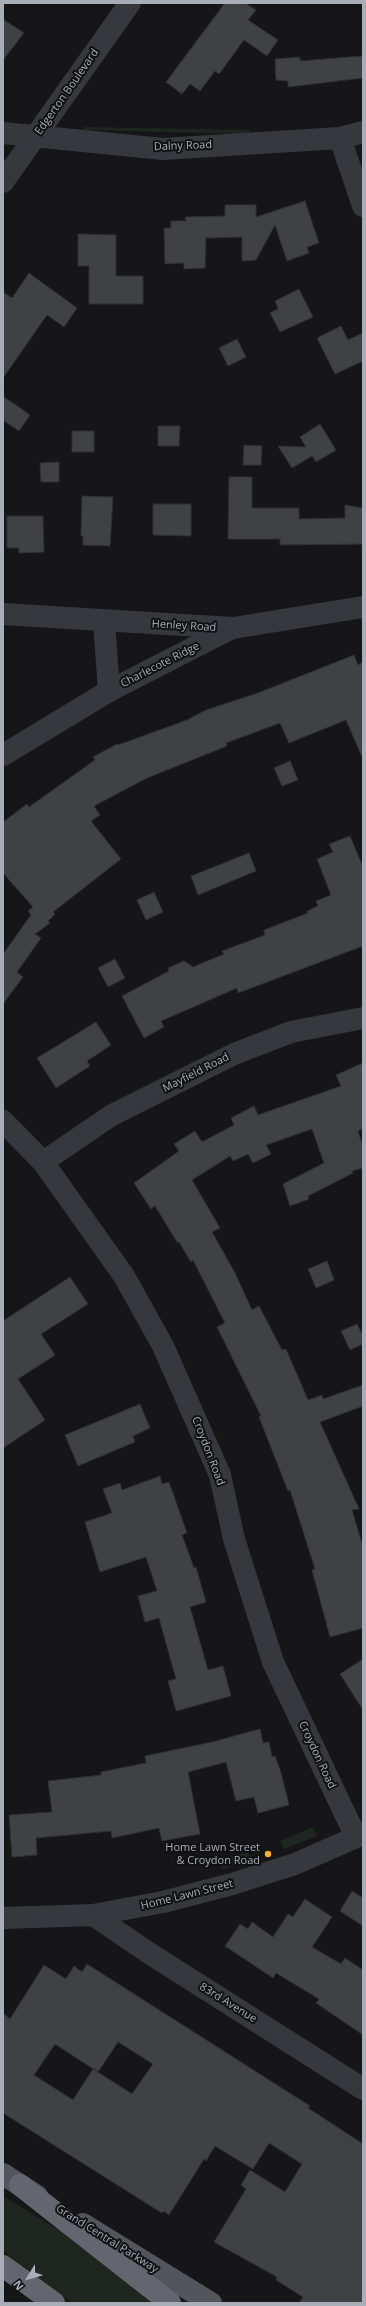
<!DOCTYPE html>
<html>
<head>
<meta charset="utf-8">
<style>
	body { margin:0 }
	#map { position:relative; width:366px; height:2306px; overflow:hidden; background:#161618; font-family:"Open Sans",sans-serif }
	canvas { display:block }
	.frame { position:absolute; inset:0; border:4px solid #a8adb8; pointer-events:none }
	.north { position:absolute; left:8px; top:2258px; width:40px; height:40px; -webkit-text-stroke:3px #111113; paint-order:stroke; rotate:233deg; font-size:11px; font-weight:700; line-height:16px; text-align:center; color:#a8adb8 }
	.north::after { content:''; display:block; margin:auto; width:14px; height:18px; background:#a8adb8; clip-path:polygon(50% 0,100% 100%,50% 72%,0 100%) }
</style>
</head>
<body>
<div id="map">
<canvas width="366" height="2306"></canvas>
<div class="frame"></div>
<div class="north">N</div>
</div>
<script>
const ctx = document.querySelector('canvas').getContext('2d');
ctx.lineJoin = 'round';
function paint(path, color) { ctx.fillStyle = color; ctx.fill(path, 'evenodd'); }
const poly = rows => new Path2D(rows.map(r => 'M' + r).join(''));
function trace(path, color, width, dash) { ctx.strokeStyle = color; ctx.lineWidth = width; ctx.lineCap = dash ? 'butt' : 'round'; ctx.setLineDash(dash || []); ctx.stroke(path); }
function label(font, color, halo, rows, align = 'center') {
  ctx.font = font + ' "Open Sans",sans-serif'; ctx.lineWidth = 4; ctx.setLineDash([]); ctx.textBaseline = 'middle'; ctx.strokeStyle = halo; ctx.fillStyle = color; for (const [text, x, y, turn = 0] of rows) {
    ctx.save(); ctx.translate(x, y); ctx.rotate((+turn || 0) * Math.PI / 180); ctx.textAlign = isNaN(turn) ? turn : align; if (halo) ctx.strokeText(text, 0, 0); ctx.fillText(text, 0, 0); ctx.restore();
  }
}
const green = poly([
	[84,127,250,130,249,134,84,130],
	[313,1827,317,1836,284,1849,280,1841],
	[248,1852,251,1861,222,1869,220,1860],
	[3,2196,64,2233,113,2269,151,2303,72,2303,3,2251]
]);
const building = poly([
	[225,3,245,3,256,10,248,20,278,40,267,56,244,40,219,74,215,71,200,91,190,84,182,94,166,82,225,3],
	[3,19,24,33,3,60,3,19],
	[363,56,363,78,288,87,288,81,276,80,275,59,300,57,300,61,363,56],
	[305,201,319,243,307,247,309,253,287,261,275,225,256,260,242,261,242,237,206,238,205,268,184,269,184,263,165,264,164,228,171,228,171,221,186,221,185,217,225,216,225,205,256,205,256,217,305,201],
	[78,234,116,235,116,276,143,276,143,304,89,304,89,266,78,266,78,234],
	[29,273,77,308,64,327,47,315,3,378,3,292,12,298,29,273],
	[299,289,313,317,280,332,270,313,278,309,275,301,299,289],
	[341,326,348,340,363,333,363,361,335,374,317,338,341,326],
	[237,339,246,357,228,366,219,348,237,339],
	[3,396,30,415,19,431,3,420,3,396],
	[320,424,336,450,316,462,312,456,292,468,278,446,306,447,300,437,320,424],
	[158,426,180,426,179,446,158,446,158,426],
	[72,431,94,431,94,452,72,452,72,431],
	[244,445,262,446,261,465,243,465,244,445],
	[59,462,59,482,41,482,40,463,59,462],
	[229,477,252,477,252,508,299,508,299,519,345,518,345,505,363,508,363,544,280,545,280,539,228,539,229,477],
	[82,496,113,497,110,546,83,545,83,536,81,536,82,496],
	[153,504,191,504,191,536,153,535,153,504],
	[7,516,43,516,44,552,19,553,19,548,7,548,7,516],
	[354,655,358,665,363,662,363,759,346,720,289,743,280,723,226,743,227,746,147,778,94,806,100,815,91,821,121,859,53,912,55,914,48,921,50,923,35,934,41,938,17,972,23,977,3,1004,3,954,31,915,28,911,33,907,3,873,3,822,27,804,29,807,95,760,93,757,117,744,118,745,187,720,206,710,258,693,354,655],
	[290,761,298,780,282,786,274,768,290,761],
	[350,836,363,867,363,946,238,993,237,988,161,1021,164,1027,144,1038,122,996,169,971,168,968,184,961,193,967,224,954,222,951,265,935,264,930,308,913,307,911,318,906,316,901,331,895,317,859,333,852,329,844,350,836],
	[249,853,256,871,198,895,191,876,249,853],
	[154,892,163,912,146,920,137,900,154,892],
	[115,959,125,978,108,987,98,968,115,959],
	[96,1022,111,1045,87,1061,90,1066,56,1088,37,1058,96,1022],
	[363,1063,363,1128,358,1131,363,1147,363,1168,352,1171,353,1173,308,1196,309,1199,290,1206,283,1184,324,1163,312,1129,266,1145,271,1154,253,1163,248,1154,233,1161,230,1156,192,1180,220,1228,212,1232,235,1273,252,1310,259,1306,282,1350,286,1349,308,1400,322,1395,323,1399,363,1385,363,1406,320,1422,359,1509,352,1510,363,1547,363,1628,330,1637,312,1570,315,1569,290,1490,288,1491,259,1417,261,1416,217,1327,225,1323,193,1260,191,1262,179,1242,177,1242,155,1206,151,1209,134,1183,179,1151,174,1144,195,1131,202,1142,234,1125,231,1118,254,1106,258,1115,341,1086,336,1075,363,1063],
	[327,1261,334,1280,316,1288,308,1269,327,1261],
	[70,1277,88,1304,41,1334,55,1355,18,1379,45,1420,3,1448,3,1321,70,1277],
	[357,1324,363,1336,363,1344,350,1350,341,1331,357,1324],
	[140,1404,150,1428,133,1436,135,1442,78,1466,65,1435,140,1404],
	[160,1476,162,1484,169,1482,187,1533,182,1535,194,1568,196,1567,206,1602,190,1607,208,1670,223,1666,231,1696,176,1711,168,1681,176,1679,159,1618,145,1622,138,1596,157,1591,146,1557,100,1572,85,1522,112,1513,103,1489,120,1483,122,1490,160,1476],
	[363,1659,363,1710,340,1674,363,1659],
	[260,1729,263,1743,269,1742,272,1757,275,1756,280,1769,289,1805,258,1813,254,1797,236,1801,226,1762,188,1772,200,1834,162,1841,159,1828,112,1838,111,1831,36,1838,37,1855,12,1857,9,1815,52,1812,48,1781,101,1775,101,1772,146,1763,145,1756,212,1742,260,1729],
	[352,1891,363,1898,363,1926,340,1911,352,1891],
	[305,1899,332,1917,312,1947,341,1964,345,1958,363,1970,363,2035,316,2003,319,1999,276,1973,273,1978,225,1946,240,1924,248,1929,252,1922,273,1937,288,1914,293,1917,305,1899],
	[87,1964,310,2106,308,2108,363,2144,363,2303,299,2303,303,2297,276,2280,277,2277,214,2242,246,2189,241,2185,250,2170,285,2192,302,2164,269,2143,253,2169,215,2146,206,2161,204,2159,169,2215,164,2211,162,2213,130,2193,3,2113,3,2013,10,2019,44,1965,66,1979,74,1966,82,1972,87,1964],
	[118,2042,153,2064,132,2094,93,2069,73,2100,34,2075,55,2044,98,2072,118,2042]
]);
const minor = poly([
	[3,133,163,149,340,138,363,132],
	[340,138,363,206],
	[3,182,130,3],
	[3,614,233,628,363,607],
	[104,622,109,691],
	[3,755,109,691,232,628],
	[3,1121,43,1162,124,1276,163,1346,220,1475,234,1539,273,1662,356,1837],
	[43,1162,112,1115,234,1054,291,1032,363,1018],
	[93,1915,149,1953,363,2089],
	[3,1918,93,1915,163,1902,232,1884,295,1864,363,1834]
]);
const major = poly([
	[3,2174,37,2196],
	[83,2224,211,2303]
]);
const highway = poly([
	[20,2185,170,2303],
	[3,2266,54,2303]
]);
const markers = [
	[268,1854,4,"#f2b134"]
];
const streetNames = [
	["Edgerton Boulevard",67,92,-55],
	["Dalny Road",183,146,-2],
	["Henley Road",184,626,3],
	["Charlecote Ridge",160,665,-27],
	["Mayfield Road",196,1073,-27],
	["Croydon Road",208,1451,69],
	["Croydon Road",317,1755,65],
	["Home Lawn Street",187,1895,-14],
	["83rd Avenue",228,2003,32],
	["Grand Central Parkway",107,2239,32]
];
const poiNames = [
	["Home Lawn Street",260,1848],
	["& Croydon Road",260,1861]
];
paint(green, '#1e261f');
paint(building, '#404145');
trace(building, '#303034', 1);
trace(minor, '#37383d', 22);
trace(major, '#53555c', 22);
trace(highway, '#63666e', 22);
for (const [x, y, r, color] of markers) { const dot = new Path2D(); dot.arc(x, y, r, 0, 2 * Math.PI); ctx.fillStyle = color; ctx.fill(dot); trace(dot, '#111113', 1.5); }
label('11px', '#a8adb8', '#111113', streetNames);
label('11px', '#a8adb8', '#111113', poiNames, 'right');
</script>
</body>
</html>
